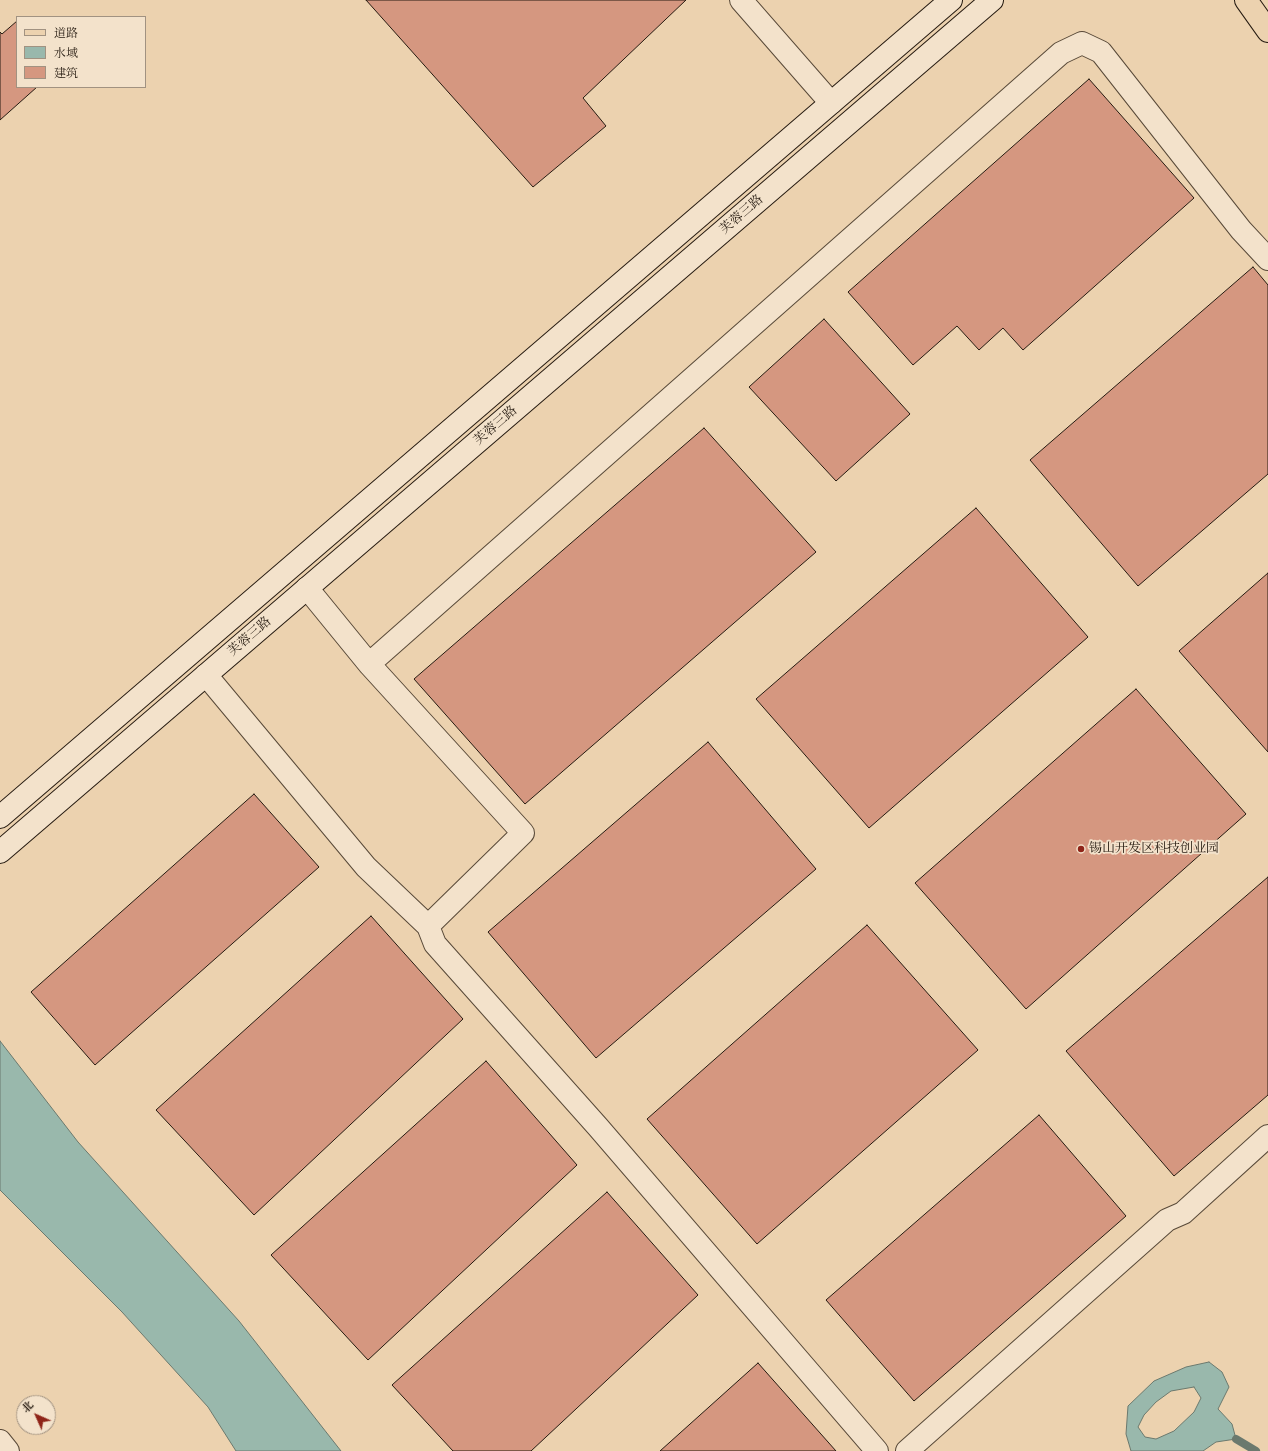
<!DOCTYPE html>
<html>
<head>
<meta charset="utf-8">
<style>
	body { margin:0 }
	#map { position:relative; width:1268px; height:1451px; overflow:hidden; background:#ecd2af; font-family:Cardo,"Noto Serif SC",serif }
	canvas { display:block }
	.legend { position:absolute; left:16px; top:16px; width:130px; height:72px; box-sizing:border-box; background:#f3e2cb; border:1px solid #a19281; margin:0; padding:5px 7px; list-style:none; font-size:12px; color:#261b11 }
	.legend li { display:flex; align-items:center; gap:8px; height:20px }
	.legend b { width:20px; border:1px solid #a19281 }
	.north { position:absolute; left:16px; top:1395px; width:40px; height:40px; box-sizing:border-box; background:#f3e2cb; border:1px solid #a19281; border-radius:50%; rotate:315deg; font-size:11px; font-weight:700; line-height:16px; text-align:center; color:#261b11 }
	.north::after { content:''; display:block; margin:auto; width:14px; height:18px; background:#8f2418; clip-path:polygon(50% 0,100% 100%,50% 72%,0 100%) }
</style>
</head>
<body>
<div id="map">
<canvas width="1268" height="1451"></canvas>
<ul class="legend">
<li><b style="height:5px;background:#ecd2af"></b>道路</li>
<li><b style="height:11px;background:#99b8ac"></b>水域</li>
<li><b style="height:11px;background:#d59780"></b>建筑</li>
</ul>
<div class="north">北</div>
</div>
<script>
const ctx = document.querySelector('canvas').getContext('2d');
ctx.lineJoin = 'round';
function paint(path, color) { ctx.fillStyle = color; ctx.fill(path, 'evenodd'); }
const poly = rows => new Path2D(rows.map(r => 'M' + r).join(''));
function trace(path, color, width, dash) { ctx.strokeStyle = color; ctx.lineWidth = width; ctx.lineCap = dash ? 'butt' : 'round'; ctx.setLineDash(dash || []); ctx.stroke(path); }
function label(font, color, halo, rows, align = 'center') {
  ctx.font = font + ' Cardo,"Noto Serif SC",serif'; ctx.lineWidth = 3.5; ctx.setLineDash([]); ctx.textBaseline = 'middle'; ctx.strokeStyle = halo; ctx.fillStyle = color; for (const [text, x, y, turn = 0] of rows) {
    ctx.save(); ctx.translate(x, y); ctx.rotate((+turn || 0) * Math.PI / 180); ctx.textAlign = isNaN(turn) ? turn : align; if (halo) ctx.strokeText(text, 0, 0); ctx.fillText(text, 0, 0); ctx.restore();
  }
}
const water = poly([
	[0,1041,78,1142,239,1321,341,1451,236,1451,208,1407,122,1312,0,1190,0,1041],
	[1209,1362,1222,1372,1229,1387,1218,1409,1232,1424,1236,1439,1216,1442,1203,1451,1131,1451,1126,1434,1128,1406,1154,1381,1186,1367,1209,1362],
	[1194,1387,1201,1398,1194,1412,1174,1431,1156,1439,1145,1437,1138,1427,1144,1415,1156,1402,1171,1391,1194,1387]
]);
const stream = poly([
	[1236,1439,1256,1451]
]);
const building = poly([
	[366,0,686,0,583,98,606,126,533,187,366,0],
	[17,21,17,87,37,87,0,120,0,32,2,34,17,21],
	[1089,79,1194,198,1023,350,1003,328,979,350,957,326,913,365,848,292,1089,79],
	[1253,267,1268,285,1268,474,1138,586,1030,460,1253,267],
	[824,319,910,414,836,481,749,387,824,319],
	[704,428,816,552,525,804,414,679,704,428],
	[976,508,1088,637,869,828,756,699,976,508],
	[1268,573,1268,752,1179,651,1268,573],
	[1136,689,1246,814,1026,1009,915,883,1136,689],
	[708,742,816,869,596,1058,488,932,708,742],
	[254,794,319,867,95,1065,31,992,254,794],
	[1268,877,1268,1095,1174,1176,1066,1051,1268,877],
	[371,916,463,1019,254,1215,156,1110,371,916],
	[867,925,978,1050,757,1244,647,1119,867,925],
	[486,1061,577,1165,368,1360,271,1255,486,1061],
	[1039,1115,1126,1216,914,1401,826,1300,1039,1115],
	[607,1192,698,1295,531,1451,453,1451,392,1385,607,1192],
	[758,1363,836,1451,660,1451,758,1363]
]);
const street = poly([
	[741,0,831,103],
	[307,588,369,664,523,833,428,926],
	[369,664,1061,53,1082,43,1101,52,1241,230,1268,259],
	[206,675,366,867,428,926,435,944,598,1127,877,1451],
	[0,1441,8,1451],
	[907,1451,1167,1220,1183,1213,1268,1136]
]);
const secondary = poly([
	[0,817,951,0],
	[0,852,992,0]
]);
const primary = poly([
	[1246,0,1268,31]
]);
const markers = [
	[1081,849,4,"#8f2418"]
];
const streetNames = [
	["芙蓉三路",742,215,-41],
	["芙蓉三路",496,426,-41],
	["芙蓉三路",250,637,-41]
];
const poiNames = [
	["锡山开发区科技创业园",1089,849]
];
paint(water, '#99b8ac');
trace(water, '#6b796e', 1);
trace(stream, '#6b796e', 8);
paint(building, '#d59780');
trace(building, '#261b11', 1);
trace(street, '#584938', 24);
trace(secondary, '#261b11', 24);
trace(primary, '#261b11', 24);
trace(street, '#f3e2cb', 22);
trace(secondary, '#f3e2cb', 22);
trace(primary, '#ecd2af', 22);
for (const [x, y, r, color] of markers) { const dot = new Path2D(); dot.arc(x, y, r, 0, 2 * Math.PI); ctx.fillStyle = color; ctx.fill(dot); trace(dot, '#f3e2cb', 1.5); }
label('13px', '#261b11', '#f3e2cb', streetNames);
label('13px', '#261b11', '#f3e2cb', poiNames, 'left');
</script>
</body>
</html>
